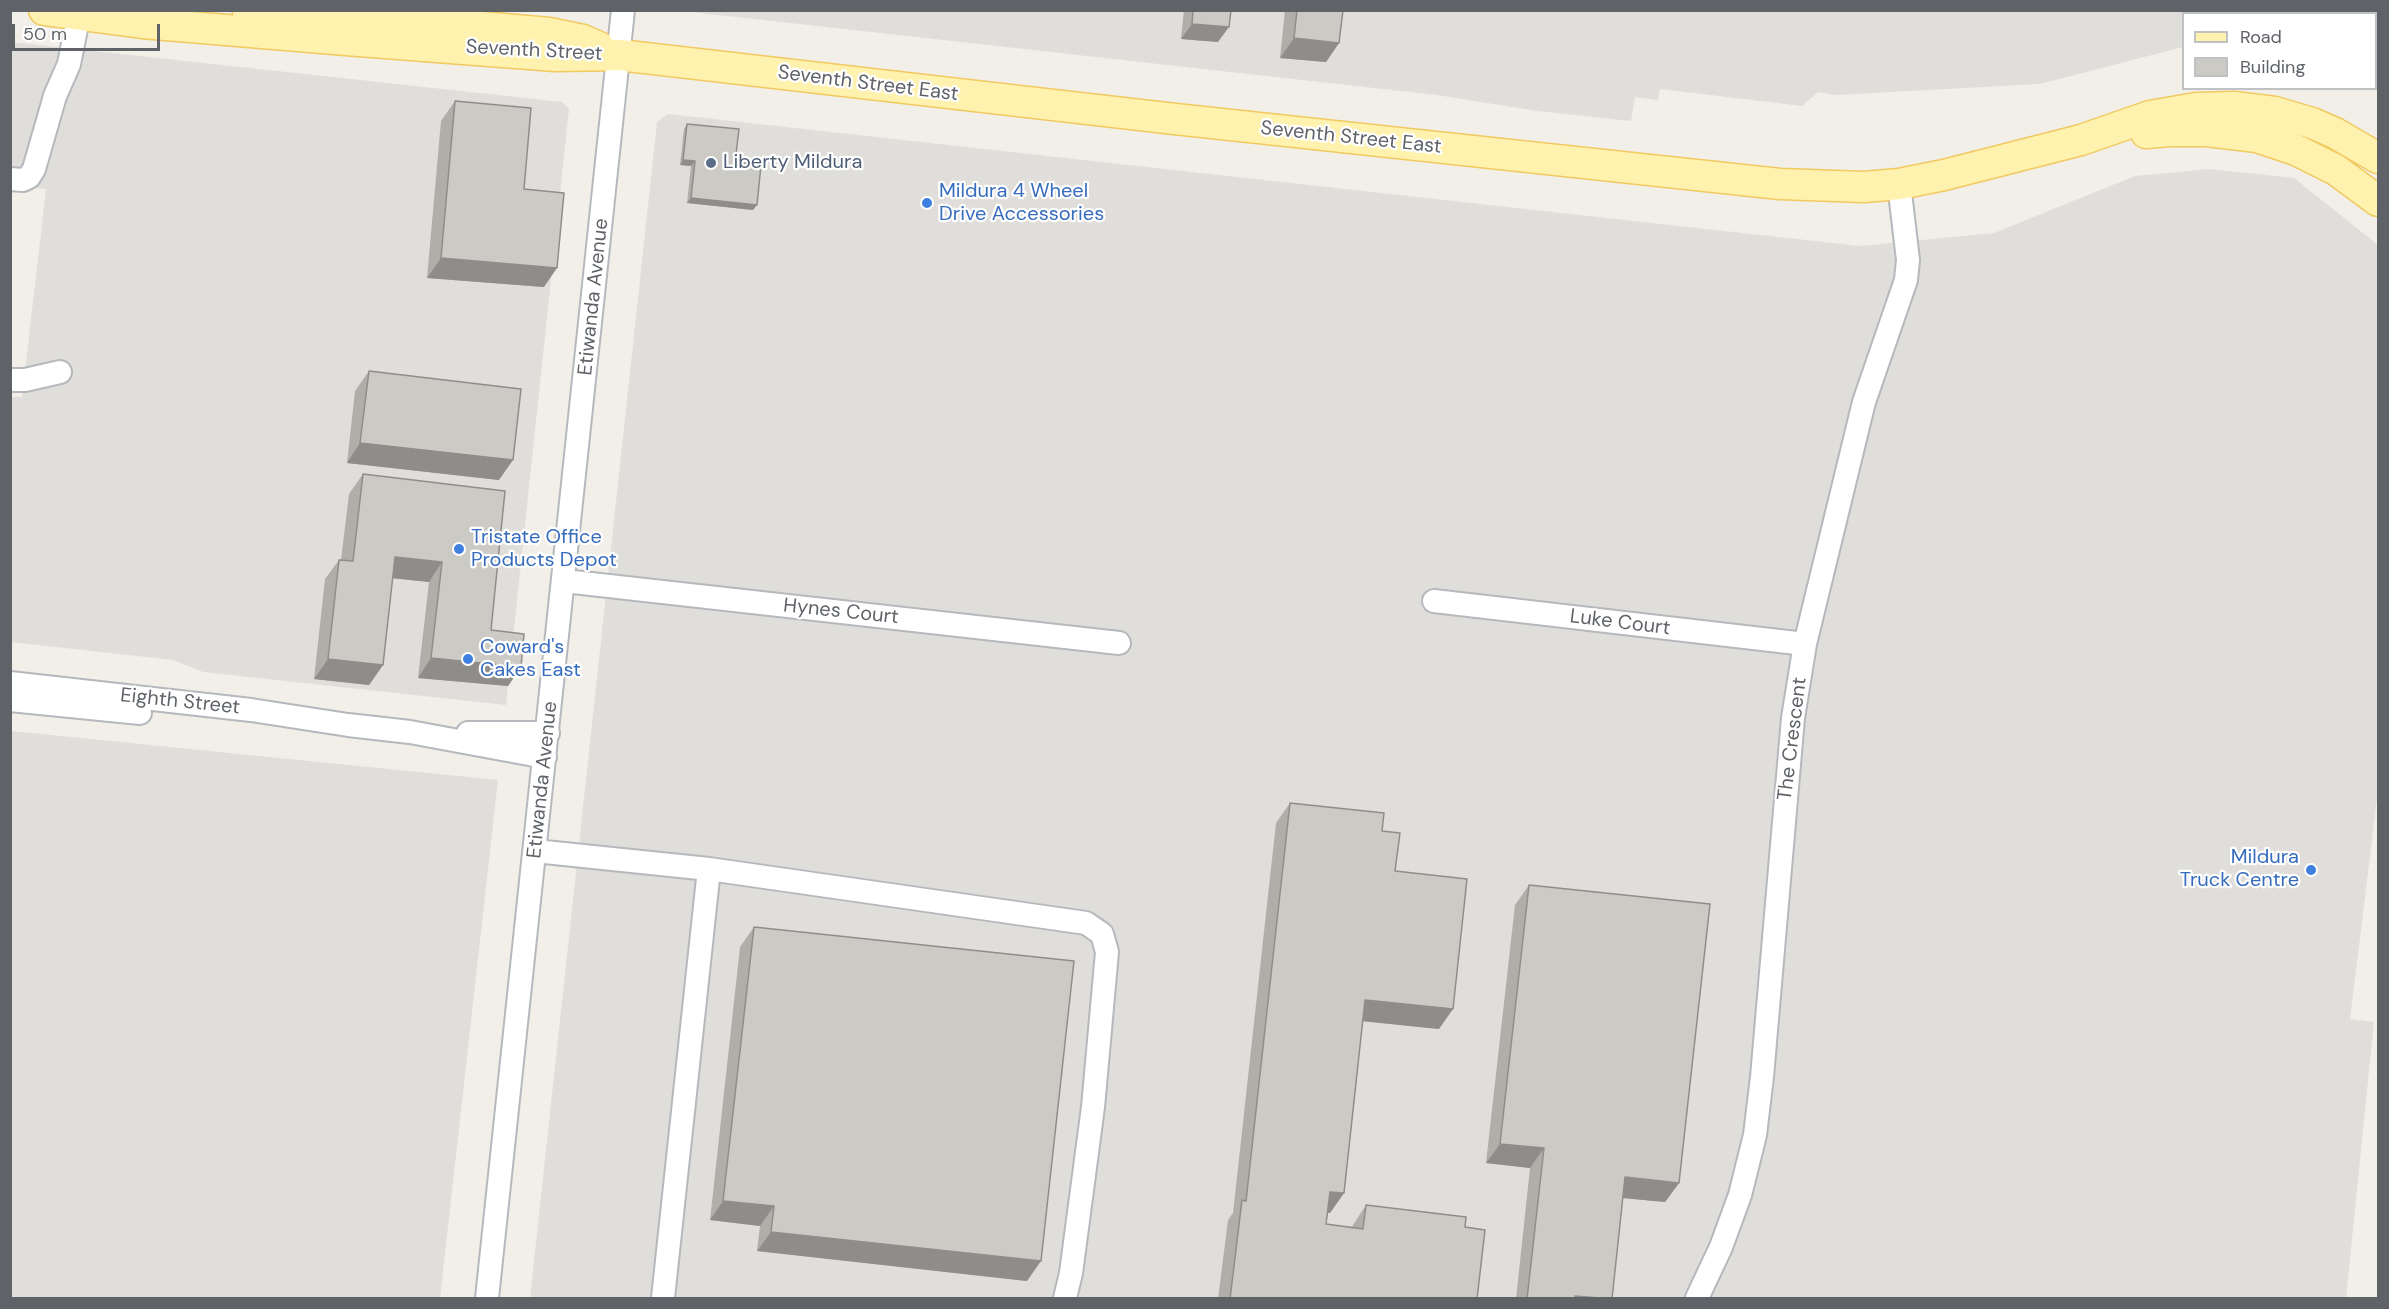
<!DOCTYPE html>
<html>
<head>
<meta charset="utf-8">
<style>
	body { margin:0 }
	#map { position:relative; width:2389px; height:1309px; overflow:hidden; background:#f1efe8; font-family:"DM Sans",sans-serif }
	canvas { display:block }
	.frame { position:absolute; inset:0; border:12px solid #5f6368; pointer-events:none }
	.legend { position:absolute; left:2182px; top:12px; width:195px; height:78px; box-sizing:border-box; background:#fff; border:2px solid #bfc1c3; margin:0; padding:8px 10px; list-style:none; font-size:18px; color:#5f6368 }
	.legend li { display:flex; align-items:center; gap:12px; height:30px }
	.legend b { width:30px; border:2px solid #bfc1c3 }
	.scale { position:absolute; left:12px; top:24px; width:148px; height:27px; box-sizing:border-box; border:3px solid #5f6368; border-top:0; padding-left:8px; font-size:18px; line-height:21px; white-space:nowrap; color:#5f6368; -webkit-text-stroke:4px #fff; paint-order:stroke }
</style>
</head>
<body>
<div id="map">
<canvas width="2389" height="1309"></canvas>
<div class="frame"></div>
<ul class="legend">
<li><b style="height:8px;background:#fff2af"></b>Road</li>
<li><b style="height:16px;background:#cccac5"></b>Building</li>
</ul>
<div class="scale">50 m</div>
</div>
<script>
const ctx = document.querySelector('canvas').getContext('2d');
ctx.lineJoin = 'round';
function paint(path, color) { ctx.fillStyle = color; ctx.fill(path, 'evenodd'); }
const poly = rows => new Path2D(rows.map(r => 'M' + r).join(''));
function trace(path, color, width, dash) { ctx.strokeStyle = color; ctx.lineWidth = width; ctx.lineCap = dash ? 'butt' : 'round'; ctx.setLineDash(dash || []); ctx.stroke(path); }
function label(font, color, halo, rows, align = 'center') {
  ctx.font = font + ' "DM Sans",sans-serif'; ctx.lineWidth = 4.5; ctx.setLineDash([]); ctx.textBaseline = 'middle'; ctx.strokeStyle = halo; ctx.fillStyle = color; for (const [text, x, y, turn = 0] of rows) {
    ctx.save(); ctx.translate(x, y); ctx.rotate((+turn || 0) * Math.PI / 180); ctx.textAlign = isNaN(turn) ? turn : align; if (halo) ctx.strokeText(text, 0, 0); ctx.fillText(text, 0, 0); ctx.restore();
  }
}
const industrial = poly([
	[2378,10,2378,40,2376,40,2376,14,2184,14,2183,47,2040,84,1836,95,1818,92,1802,106,1660,89,1658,100,1635,97,1631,121,1537,111,1437,95,682,11],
	[11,42,562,102,569,109,506,705,203,672,173,660,11,642,11,397,22,397,46,189,11,185],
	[668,114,1860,246,1994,233,2135,176,2209,169,2294,178,2378,245,2378,791,2350,1019,2374,1022,2346,1298,530,1298,657,122],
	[11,731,498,780,440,1298,11,1298]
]);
const minor = poly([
	[10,179,23,180,29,177,34,169,55,96,69,64,79,14],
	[10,380,25,380,60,372],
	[564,581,1119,643],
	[1434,601,1805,644],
	[10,683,251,710,348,725,410,732,545,757],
	[10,700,140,713],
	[468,733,548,733],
	[535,851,709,869,1086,923,1102,934,1107,952,1093,1107,1071,1273,1065,1298],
	[487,1298,623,10],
	[663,1298,709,869],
	[1697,1298,1721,1247,1740,1195,1755,1135,1762,1077,1793,718,1805,644,1864,402,1906,280,1908,260,1899,184]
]);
const major = poly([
	[44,10,142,23,346,40,555,56,619,55,1175,119,1780,184,1864,187,1899,184,1944,175,2081,140,2150,116,2196,108,2234,107,2275,112,2312,123,2335,133,2378,158],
	[248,13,414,21,549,33,583,40,599,47],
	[2146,133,2170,131,2207,131,2257,137,2296,150,2336,170,2378,201]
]);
const wall = poly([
	[1184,10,1231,10,1218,42,1181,39],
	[1285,10,1343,10,1339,43,1326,62,1280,58],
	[455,101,524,189,544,287,427,278,441,121],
	[687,124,735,162,753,210,687,203,691,166,680,165,684,129],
	[369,371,499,480,347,463,355,391],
	[363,474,505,491,491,630,521,667,508,686,418,678,429,582,392,578,383,665,369,685,314,679,325,579,339,560,341,560,349,494],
	[1290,803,1382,831,1395,871,1439,1029,1363,1021,1344,1193,1330,1213,1328,1213,1326,1224,1352,1227,1353,1225,1366,1205,1465,1227,1477,1299,1218,1299,1228,1220,1233,1213,1276,823],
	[1529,885,1679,1183,1665,1202,1623,1198,1612,1299,1516,1299,1530,1168,1486,1163,1515,905],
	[754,927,1027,1281,757,1251,760,1226,710,1220,740,947]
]);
const shadedWall = poly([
	[1192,24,1229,27,1218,42,1181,39],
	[1294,38,1339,43,1326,62,1280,58],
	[683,160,695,161,691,166,680,165],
	[691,198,757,205,753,210,687,203],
	[441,258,557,268,544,287,427,278],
	[360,443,513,460,499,480,347,463],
	[395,557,442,562,429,582,381,577],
	[431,658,521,667,508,686,418,678],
	[328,659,383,665,369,685,314,679],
	[1365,1000,1453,1009,1439,1029,1351,1020],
	[1500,1144,1544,1148,1530,1168,1486,1163],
	[1625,1177,1679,1183,1665,1202,1612,1197],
	[1330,1192,1344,1193,1330,1213,1317,1211],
	[723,1201,774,1206,760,1226,710,1220],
	[771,1232,1041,1261,1027,1281,757,1251],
	[1575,1296,1604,1299,1573,1299]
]);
const building = poly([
	[1193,10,1231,10,1229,27,1192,24,1193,10],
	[1297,10,1343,10,1339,43,1294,38,1297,10],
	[455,101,531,108,524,189,564,193,557,268,441,258,455,101],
	[687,124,739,129,735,162,761,165,757,205,691,198,695,161,683,160,687,124],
	[369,371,521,389,513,460,360,443,369,371],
	[363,474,505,491,491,630,524,634,521,667,431,658,442,562,395,557,383,665,328,659,339,560,353,561,363,474],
	[1290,803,1384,813,1382,831,1400,833,1395,871,1467,879,1453,1009,1365,1000,1344,1193,1330,1192,1326,1224,1363,1229,1366,1205,1466,1217,1465,1227,1485,1230,1477,1299,1230,1299,1242,1200,1246,1201,1290,803],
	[1529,885,1710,904,1679,1183,1625,1177,1612,1299,1575,1296,1575,1299,1527,1299,1544,1148,1500,1144,1529,885],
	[754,927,1074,961,1041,1261,771,1232,774,1206,723,1201,754,927]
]);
const markers = [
	[711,163,6,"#5c6f8a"],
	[927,203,6,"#3f7fe0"],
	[459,549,6,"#3f7fe0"],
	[468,659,6,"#3f7fe0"],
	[2311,870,6,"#3f7fe0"]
];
const streetNames = [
	["Seventh Street",534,51,3],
	["Seventh Street East",868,84,7],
	["Seventh Street East",1351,138,6],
	["Etiwanda Avenue",594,297,-84],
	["Hynes Court",841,612,6],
	["Luke Court",1620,623,7],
	["Eighth Street",180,702,6],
	["The Crescent",1793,739,-83],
	["Etiwanda Avenue",543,780,-84]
];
const serviceNames = [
	["Liberty Mildura",723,163]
];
const shopNames = [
	["Mildura 4 Wheel",939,192],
	["Drive Accessories",939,215],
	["Tristate Office",471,538],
	["Products Depot",471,561],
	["Coward's",480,648],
	["Cakes East",480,671],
	["Mildura",2299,858,"right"],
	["Truck Centre",2299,881,"right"]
];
paint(industrial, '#e0deda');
trace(minor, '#b5b8bc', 26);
trace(major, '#f2c960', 33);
trace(minor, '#fff', 22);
trace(major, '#fff2af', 30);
paint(wall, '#afaea9');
paint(shadedWall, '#8f8d8a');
paint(building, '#cccac5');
trace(building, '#8f8d8a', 1.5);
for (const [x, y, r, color] of markers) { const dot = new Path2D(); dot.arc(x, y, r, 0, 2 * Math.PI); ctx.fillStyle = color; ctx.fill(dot); trace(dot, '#fff', 2); }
label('20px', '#5f6368', '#fff', streetNames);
label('20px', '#4e5e75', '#fff', serviceNames, 'left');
label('20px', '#366cbe', '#fff', shopNames, 'left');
</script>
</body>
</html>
